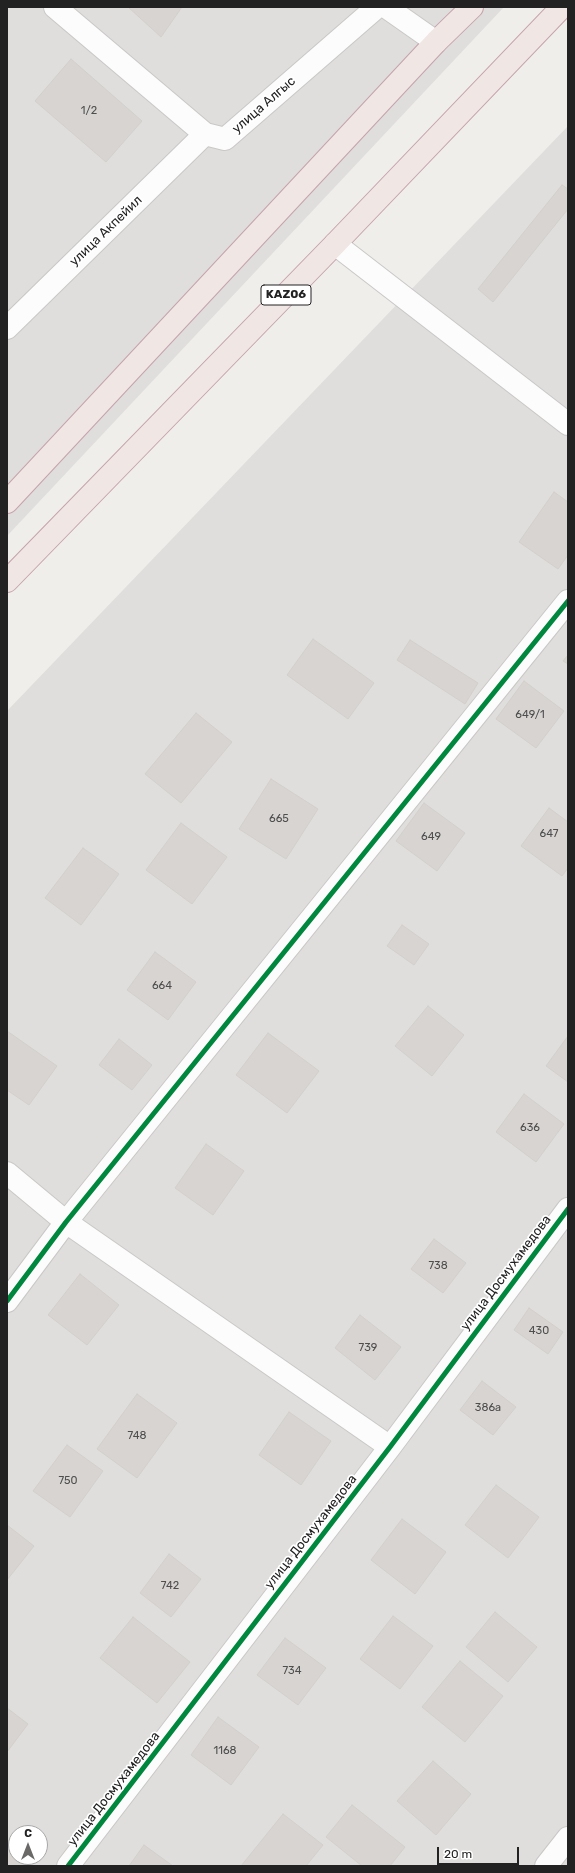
<!DOCTYPE html>
<html>
<head>
<meta charset="utf-8">
<style>
	body { margin:0 }
	#map { position:relative; width:575px; height:1873px; overflow:hidden; background:#f0eeeb; font-family:Rubik,sans-serif }
	canvas { display:block }
	.frame { position:absolute; inset:0; border:8px solid #222; pointer-events:none }
	.north { position:absolute; left:8px; top:1825px; width:40px; height:40px; box-sizing:border-box; background:#fff; border:1px solid #a7a7a7; border-radius:50%; rotate:0deg; font-size:11px; font-weight:700; line-height:16px; text-align:center; color:#222 }
	.north::after { content:''; display:block; margin:auto; width:14px; height:18px; background:#6a6968; clip-path:polygon(50% 0,100% 100%,50% 72%,0 100%) }
	.scale { position:absolute; left:437px; top:1847px; width:82px; height:18px; box-sizing:border-box; border:2px solid #222; border-top:0; padding-left:5px; font-size:12px; line-height:14px; white-space:nowrap; color:#222; -webkit-text-stroke:3px #fff; paint-order:stroke }
</style>
</head>
<body>
<div id="map">
<canvas width="575" height="1873"></canvas>
<div class="frame"></div>
<div class="north">С</div>
<div class="scale">20 m</div>
</div>
<script>
const ctx = document.querySelector('canvas').getContext('2d');
ctx.lineJoin = 'round';
function paint(path, color) { ctx.fillStyle = color; ctx.fill(path, 'evenodd'); }
const poly = rows => new Path2D(rows.map(r => 'M' + r).join(''));
function trace(path, color, width, dash) { ctx.strokeStyle = color; ctx.lineWidth = width; ctx.lineCap = dash ? 'butt' : 'round'; ctx.setLineDash(dash || []); ctx.stroke(path); }
function label(font, color, halo, rows, align = 'center') {
  ctx.font = font + ' Rubik,sans-serif'; ctx.lineWidth = 3.5; ctx.setLineDash([]); ctx.textBaseline = 'middle'; ctx.strokeStyle = halo; ctx.fillStyle = color; for (const [text, x, y, turn = 0] of rows) {
    ctx.save(); ctx.translate(x, y); ctx.rotate((+turn || 0) * Math.PI / 180); ctx.textAlign = isNaN(turn) ? turn : align; if (halo) ctx.strokeText(text, 0, 0); ctx.fillText(text, 0, 0); ctx.restore();
  }
}
const residential = poly([
	[7,7,504,7,7,536],
	[568,126,568,1866,7,1866,7,711],
	[16,1833,40,1833,40,1857,16,1857]
]);
const building = poly([
	[128,7,182,7,161,37,128,7],
	[71,59,142,121,106,162,35,101,71,59],
	[562,185,568,189,568,209,493,302,478,289,562,185],
	[554,492,568,502,568,555,558,569,519,542,554,492],
	[313,639,374,683,348,719,287,675,313,639],
	[410,640,478,683,465,704,397,660,410,640],
	[568,655,568,664,563,661,568,655],
	[524,681,564,711,536,748,496,719,524,681],
	[196,713,232,742,181,803,145,774,196,713],
	[271,779,318,809,286,859,239,829,271,779],
	[424,803,465,833,437,871,396,841,424,803],
	[549,808,568,822,568,868,562,876,521,846,549,808],
	[181,823,227,857,192,904,146,870,181,823],
	[83,848,119,874,81,925,45,898,83,848],
	[402,925,429,944,414,965,387,946,402,925],
	[155,952,196,982,168,1020,127,990,155,952],
	[428,1006,464,1035,432,1076,395,1046,428,1006],
	[7,1031,57,1066,29,1105,7,1090,7,1031],
	[268,1033,319,1071,287,1113,236,1075,268,1033],
	[568,1036,568,1082,546,1066,568,1036],
	[119,1039,152,1065,132,1090,99,1065,119,1039],
	[524,1094,564,1124,536,1162,496,1132,524,1094],
	[206,1144,244,1171,213,1215,175,1188,206,1144],
	[434,1239,466,1263,443,1293,411,1269,434,1239],
	[80,1274,119,1305,87,1345,48,1315,80,1274],
	[529,1308,563,1332,548,1354,514,1330,529,1308],
	[360,1315,401,1347,375,1380,335,1348,360,1315],
	[482,1381,516,1407,493,1435,460,1410,482,1381],
	[137,1394,177,1423,137,1478,97,1449,137,1394],
	[289,1412,331,1441,301,1485,259,1455,289,1412],
	[67,1445,103,1471,70,1517,33,1491,67,1445],
	[496,1485,539,1517,508,1558,465,1525,496,1485],
	[402,1519,446,1552,415,1594,371,1560,402,1519],
	[7,1525,34,1546,7,1580,7,1525],
	[169,1554,201,1579,171,1617,140,1593,169,1554],
	[495,1612,537,1647,508,1682,466,1647,495,1612],
	[393,1616,433,1646,400,1689,360,1659,393,1616],
	[133,1617,190,1662,157,1703,100,1658,133,1617],
	[285,1638,326,1668,298,1705,257,1675,285,1638],
	[460,1661,503,1696,465,1742,422,1707,460,1661],
	[7,1708,28,1724,7,1752,7,1708],
	[218,1717,259,1747,231,1785,191,1755,218,1717],
	[433,1761,471,1794,436,1835,397,1801,433,1761],
	[352,1805,405,1847,390,1866,362,1866,326,1837,352,1805],
	[283,1814,323,1845,306,1866,241,1866,283,1814],
	[7,1840,16,1847,16,1857,30,1857,33,1859,27,1866,7,1866,7,1840],
	[144,1845,173,1866,129,1866,144,1845]
]);
const minor = poly([
	[55,7,205,134,225,139,377,7],
	[386,7,436,42],
	[335,244,568,424],
	[7,328,205,134],
	[7,1173,66,1222,390,1447],
	[7,1301,66,1222,568,601],
	[68,1866,390,1447,568,1209],
	[546,1866,568,1838]
]);
const trunk = poly([
	[7,502,436,42,472,7],
	[7,581,335,244,562,7]
]);
const cycleway = poly([
	[7,1301,66,1222,568,601],
	[68,1866,390,1447,568,1209]
]);
const numberNames = [
	["1/2",89,111],
	["649/1",530,715],
	["665",279,819],
	["647",549,834],
	["649",431,837],
	["664",162,986],
	["636",530,1128],
	["738",438,1266],
	["430",539,1331],
	["739",368,1348],
	["386а",488,1408],
	["748",137,1436],
	["750",68,1481],
	["742",170,1586],
	["734",292,1671],
	["1168",225,1751]
];
const shields = [
	[286,295,50]
];
const shieldNames = [
	["KАZ06",286,295]
];
const streetNames = [
	["улица Алгыс",264,105,-41],
	["улица Акпейил",106,231,-44],
	["улица Досмухамедова",506,1273,-53],
	["улица Досмухамедова",311,1532,-52],
	["улица Досмухамедова",114,1789,-52]
];
paint(residential, '#dfdedc');
paint(building, '#d7d4d2');
trace(building, '#d3d0cc', 1);
trace(minor, '#c9c8c7', 24);
trace(trunk, '#c5a2ac', 24);
trace(minor, '#fdfcfc', 22);
trace(trunk, '#f0e6e4', 22);
trace(cycleway, '#00873e', 5);
label('11px', '#4f4e4e', null, numberNames);
for (const [x, y, w] of shields) { const box = new Path2D(); box.roundRect(x - w / 2, y - 10, w, 20, 3); ctx.fillStyle = '#fff'; ctx.fill(box); trace(box, '#222', 1); }
label('bold 12px', '#222', null, shieldNames);
label('13px', '#222', '#fff', streetNames);
</script>
</body>
</html>
